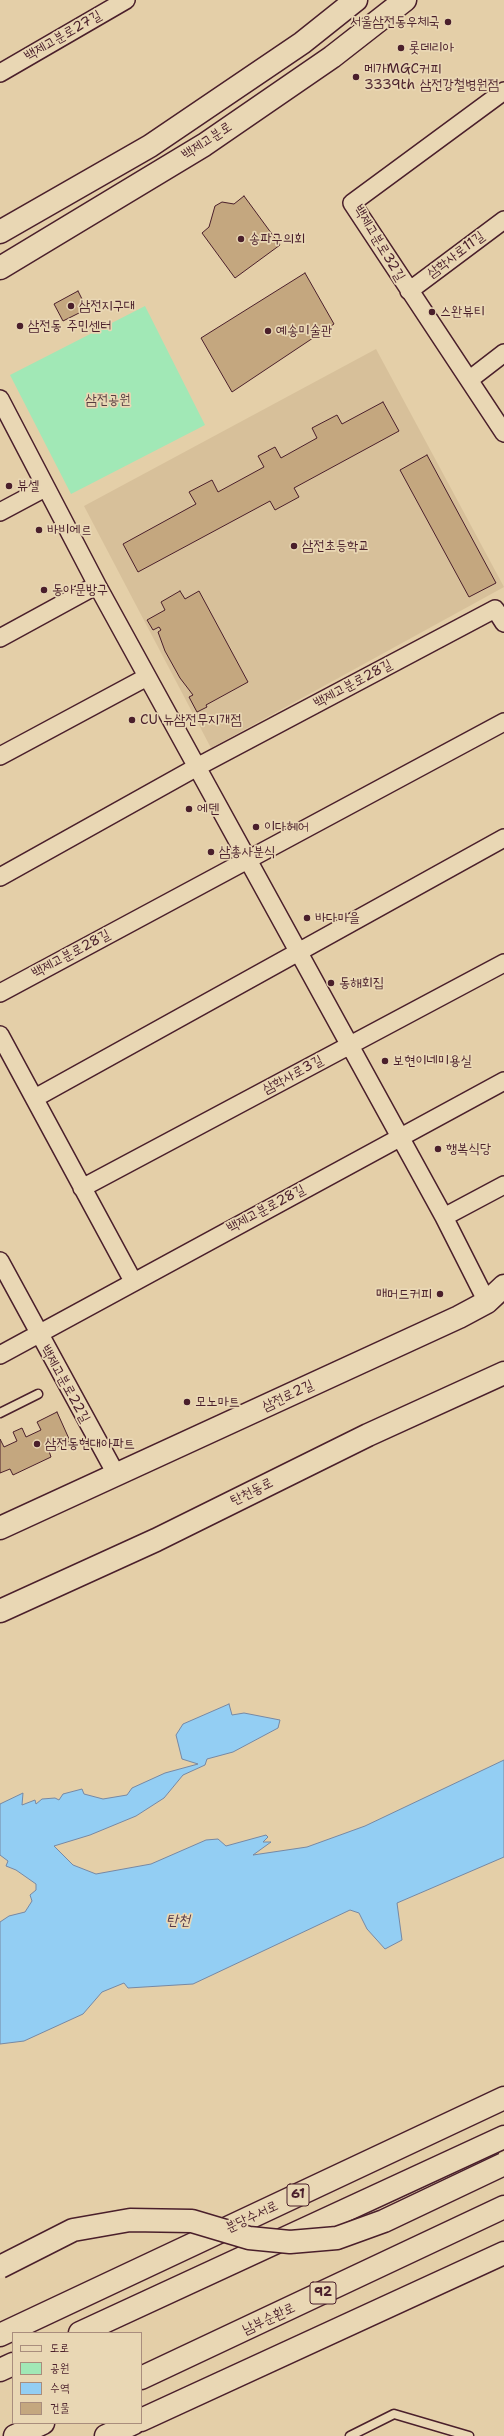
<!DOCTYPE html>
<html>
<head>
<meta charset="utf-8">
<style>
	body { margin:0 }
	#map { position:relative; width:504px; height:2436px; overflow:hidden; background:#e4cfa8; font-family:"Shantell Sans","Poor Story",sans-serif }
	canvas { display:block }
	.legend { position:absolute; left:12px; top:2332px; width:130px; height:92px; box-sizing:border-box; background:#e9d7b4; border:1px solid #a98d7d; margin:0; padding:5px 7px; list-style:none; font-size:12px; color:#4a1f2b }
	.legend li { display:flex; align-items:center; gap:8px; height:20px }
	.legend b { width:20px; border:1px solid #a98d7d }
</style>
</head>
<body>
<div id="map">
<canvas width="504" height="2436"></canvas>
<ul class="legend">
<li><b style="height:5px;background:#e9d7b4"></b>도로</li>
<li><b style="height:11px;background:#a1e8b6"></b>공원</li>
<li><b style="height:11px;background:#93cef3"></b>수역</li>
<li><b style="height:11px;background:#c4a77f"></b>건물</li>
</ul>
</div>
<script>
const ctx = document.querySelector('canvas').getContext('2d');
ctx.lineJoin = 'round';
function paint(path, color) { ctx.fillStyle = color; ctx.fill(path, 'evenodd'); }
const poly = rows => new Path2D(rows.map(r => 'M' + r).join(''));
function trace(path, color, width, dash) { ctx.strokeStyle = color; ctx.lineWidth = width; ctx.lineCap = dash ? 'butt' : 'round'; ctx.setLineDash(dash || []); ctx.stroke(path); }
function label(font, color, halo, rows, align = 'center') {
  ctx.font = font + ' "Shantell Sans","Poor Story",sans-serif'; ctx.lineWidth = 3.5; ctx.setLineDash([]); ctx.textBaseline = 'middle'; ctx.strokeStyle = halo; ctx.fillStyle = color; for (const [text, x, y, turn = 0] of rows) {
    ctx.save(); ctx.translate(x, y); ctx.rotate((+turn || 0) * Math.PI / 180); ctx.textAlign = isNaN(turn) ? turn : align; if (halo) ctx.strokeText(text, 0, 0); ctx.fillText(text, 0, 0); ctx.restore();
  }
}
const built = poly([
	[376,349,504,587,211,748,84,506]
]);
const green = poly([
	[145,306,205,425,71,494,10,375]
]);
const water = poly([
	[229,1704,232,1715,244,1713,280,1720,278,1728,233,1752,207,1759,205,1765,183,1775,164,1798,136,1816,90,1835,54,1846,73,1865,96,1874,151,1864,206,1840,218,1839,226,1846,266,1835,268,1837,263,1842,271,1842,253,1855,307,1847,365,1826,504,1760,504,1857,397,1903,402,1940,385,1949,367,1929,359,1913,350,1910,193,1984,128,1988,124,1983,102,1992,83,2014,24,2041,0,2044,0,1922,9,1916,25,1912,32,1901,30,1895,36,1890,36,1884,16,1870,6,1866,8,1861,0,1855,0,1804,23,1793,22,1805,35,1800,36,1804,42,1799,55,1798,59,1800,63,1794,82,1789,84,1794,103,1799,127,1795,132,1788,165,1773,198,1764,182,1759,176,1735,183,1724,229,1704]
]);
const building = poly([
	[244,196,280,245,235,278,202,233,209,227,215,206,222,202,234,204,244,196],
	[305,273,334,324,232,392,201,338,305,273],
	[78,291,87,309,63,321,54,304,78,291],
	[383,402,399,431,294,488,299,497,275,510,270,501,138,572,123,544,196,504,189,492,212,480,218,492,264,467,258,456,275,447,281,458,317,438,312,428,337,415,342,424,383,402],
	[427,455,496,583,469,597,400,470,427,455],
	[180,591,185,599,199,591,248,682,206,705,207,707,197,712,189,697,193,695,180,678,165,651,158,632,161,630,159,627,153,630,147,620,165,610,161,602,180,591],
	[57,1412,70,1441,49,1451,51,1457,13,1475,10,1469,0,1473,0,1439,4,1447,17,1441,13,1432,22,1428,26,1437,41,1430,37,1422,57,1412]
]);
const lane = poly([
	[0,1413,38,1394],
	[350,2436,394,2414,469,2436]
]);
const street = poly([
	[0,73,126,0],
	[504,91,352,203,504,433],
	[409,291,504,220],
	[469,380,504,353],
	[0,399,97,585,444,1217,487,1302],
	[0,512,45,488],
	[0,638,97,585],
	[0,756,147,677],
	[0,877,197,767,495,609,504,623],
	[0,993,504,722],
	[0,1035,133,1281],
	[35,1098,504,838],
	[82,1188,504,963],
	[444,1217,504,1185],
	[0,1261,116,1474],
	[0,1355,504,1081]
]);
const secondary = poly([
	[0,232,150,146,302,43,356,0],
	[0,268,204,145,332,57,405,0],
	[0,1528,459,1317,487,1302,504,1286],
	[0,1611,156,1540,368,1435,504,1373]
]);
const primary = poly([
	[141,2378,504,2207],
	[141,2420,504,2253],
	[15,2436,43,2423],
	[106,2436,134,2423]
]);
const highway = poly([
	[80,2333,504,2137],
	[0,2335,504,2098],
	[0,2370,13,2364]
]);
const highwayBridge = poly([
	[0,2267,73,2230,130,2220,192,2221,249,2238,290,2242,337,2238,384,2221,504,2164]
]);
const markers = [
	[448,22,4,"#4a1f2b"],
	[401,48,4,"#4a1f2b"],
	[356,77,4,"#4a1f2b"],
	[241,239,4,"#4a1f2b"],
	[71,306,4,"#4a1f2b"],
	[432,312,4,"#4a1f2b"],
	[20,326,4,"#4a1f2b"],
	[268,331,4,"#4a1f2b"],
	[9,486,4,"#4a1f2b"],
	[39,530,4,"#4a1f2b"],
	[294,546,4,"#4a1f2b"],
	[44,590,4,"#4a1f2b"],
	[132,720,4,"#4a1f2b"],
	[189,809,4,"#4a1f2b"],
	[256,827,4,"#4a1f2b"],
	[211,852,4,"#4a1f2b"],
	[307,918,4,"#4a1f2b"],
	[331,983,4,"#4a1f2b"],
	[385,1061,4,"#4a1f2b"],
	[438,1149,4,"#4a1f2b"],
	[440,1294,4,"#4a1f2b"],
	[187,1402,4,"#4a1f2b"],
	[37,1444,4,"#4a1f2b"]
];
const shields = [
	[298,2195,22],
	[323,2293,26]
];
const shieldNames = [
	["61",298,2195],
	["92",323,2293]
];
const poiNames = [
	["서울삼전동우체국",440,22,"right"],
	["롯데리아",409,48],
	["메가MGC커피",364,69],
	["3339th 삼전강철병원점",364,85],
	["송파구의회",249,239],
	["삼전지구대",79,306],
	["스완뷰티",440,312],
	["삼전동 주민센터",28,326],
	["예송미술관",276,331],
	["뷰셀",17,486],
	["바비에르",47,530],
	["삼전초등학교",302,546],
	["동아문방구",52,590],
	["CU 뉴삼전무지개점",140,720],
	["에덴",197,809],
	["이다헤어",264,827],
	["삼총사분식",219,852],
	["바다마을",315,918],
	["동해회집",339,983],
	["보현이네미용실",393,1061],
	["행복식당",446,1149],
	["매머드커피",432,1294,"right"],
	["모노마트",195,1402],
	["삼전동현대아파트",45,1444]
];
const streetNames = [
	["백제고분로27길",63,36,-30],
	["백제고분로",207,141,-33],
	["백제고분로32길",379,243,59],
	["삼학사로11길",456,255,-37],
	["백제고분로28길",353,684,-28],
	["백제고분로28길",71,954,-28],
	["삼학사로3길",293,1075,-28],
	["백제고분로28길",266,1209,-28],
	["백제고분로22길",65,1384,61],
	["삼전로2길",288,1396,-25],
	["탄천동로",252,1492,-26],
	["분당수서로",252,2217,-25],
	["남부순환로",269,2319,-25]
];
const parkNames = [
	["삼전공원",108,400]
];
const waterNames = [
	["탄천",178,1921]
];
paint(built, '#d7c09a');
paint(green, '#a1e8b6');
paint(water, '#93cef3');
trace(water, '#7688a3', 1);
paint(building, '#c4a77f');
trace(building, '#4a1f2b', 1);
trace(lane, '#4a1f2b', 11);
trace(street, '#4a1f2b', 20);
trace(secondary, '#4a1f2b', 25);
trace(primary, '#4a1f2b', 25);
trace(highway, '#4a1f2b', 25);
trace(lane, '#e9d7b4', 8);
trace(street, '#e9d7b4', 17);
trace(secondary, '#e9d7b4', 22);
trace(primary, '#e9d7b4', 22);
trace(highway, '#e9d7b4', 22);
trace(highwayBridge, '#4a1f2b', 25, []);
trace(highwayBridge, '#e9d7b4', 22);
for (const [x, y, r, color] of markers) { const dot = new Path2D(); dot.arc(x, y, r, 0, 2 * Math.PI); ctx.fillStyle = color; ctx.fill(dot); trace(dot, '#e9d7b4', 1.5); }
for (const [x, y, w] of shields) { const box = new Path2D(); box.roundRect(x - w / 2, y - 11, w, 22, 3); ctx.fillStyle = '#e9d7b4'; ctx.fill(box); trace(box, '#4a1f2b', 1); }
label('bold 13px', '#4a1f2b', null, shieldNames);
label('14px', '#4a1f2b', '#e9d7b4', poiNames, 'left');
label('14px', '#4a1f2b', '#e9d7b4', streetNames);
label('14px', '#573d40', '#e9d7b4', parkNames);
label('italic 15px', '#553949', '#e9d7b4', waterNames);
</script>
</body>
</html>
